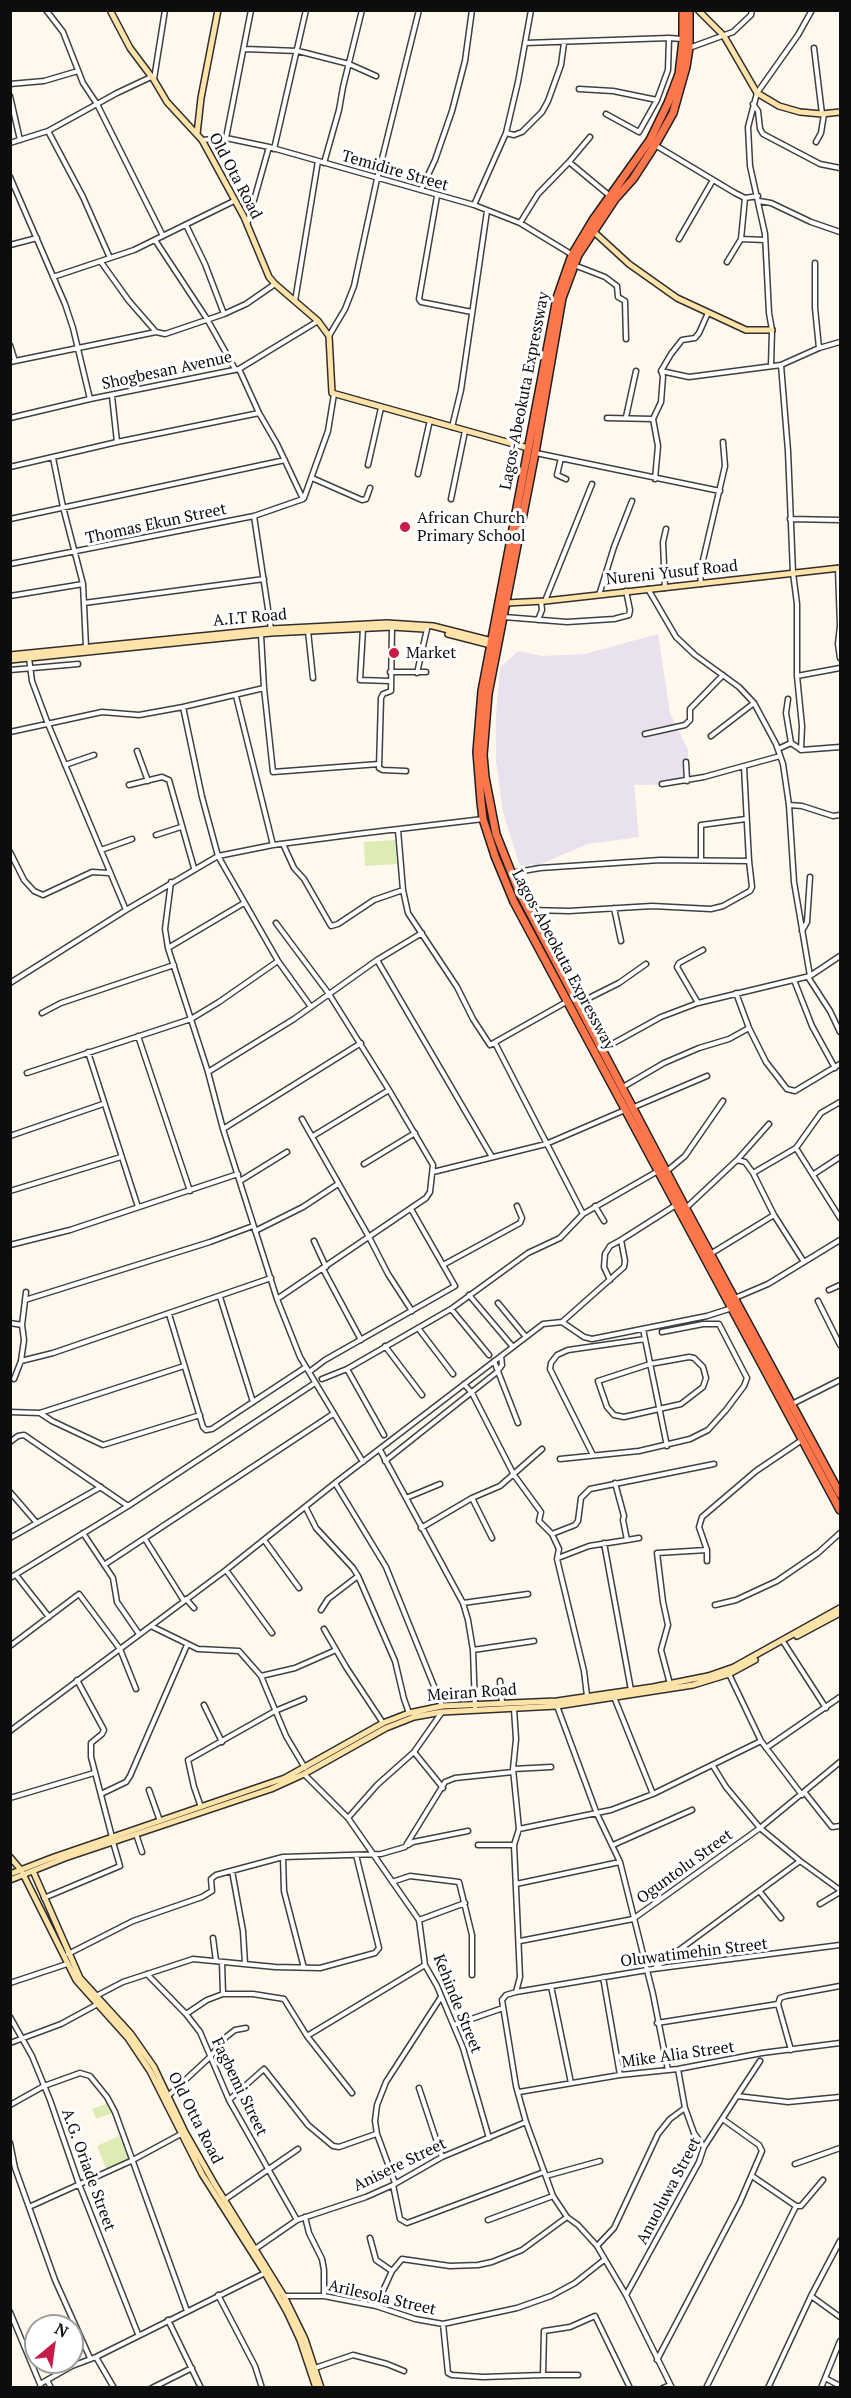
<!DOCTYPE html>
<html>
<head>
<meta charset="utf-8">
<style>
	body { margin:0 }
	#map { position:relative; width:851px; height:2398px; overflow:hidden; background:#fff8ed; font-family:"PT Serif",serif }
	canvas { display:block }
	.frame { position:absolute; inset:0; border:12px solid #0d0d0d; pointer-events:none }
	.north { position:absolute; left:24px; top:2314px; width:60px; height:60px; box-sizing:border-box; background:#fff; border:2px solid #9e9e9e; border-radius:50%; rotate:29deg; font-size:16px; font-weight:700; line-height:24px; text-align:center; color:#0d0d0d }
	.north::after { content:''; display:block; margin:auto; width:21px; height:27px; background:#c71b48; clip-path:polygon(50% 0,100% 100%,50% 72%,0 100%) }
</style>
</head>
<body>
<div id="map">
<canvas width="851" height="2398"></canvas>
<div class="frame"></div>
<div class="north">N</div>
</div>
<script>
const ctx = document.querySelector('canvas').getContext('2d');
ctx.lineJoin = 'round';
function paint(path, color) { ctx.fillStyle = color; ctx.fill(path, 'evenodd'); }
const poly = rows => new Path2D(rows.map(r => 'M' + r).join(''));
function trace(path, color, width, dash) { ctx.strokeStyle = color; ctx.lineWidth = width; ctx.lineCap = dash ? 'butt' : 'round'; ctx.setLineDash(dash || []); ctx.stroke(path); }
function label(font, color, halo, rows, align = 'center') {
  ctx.font = font + ' "PT Serif",serif'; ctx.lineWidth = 6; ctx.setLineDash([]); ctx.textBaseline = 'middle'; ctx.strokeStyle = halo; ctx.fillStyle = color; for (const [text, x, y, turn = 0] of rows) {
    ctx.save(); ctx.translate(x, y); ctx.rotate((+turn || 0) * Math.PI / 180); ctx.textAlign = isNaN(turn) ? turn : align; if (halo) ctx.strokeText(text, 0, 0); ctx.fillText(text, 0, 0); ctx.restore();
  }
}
const industrial = poly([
	[658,634,670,713,688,750,687,784,634,785,639,837,588,844,534,867,533,864,520,867,503,812,496,761,496,715,500,668,518,651,542,656,585,654]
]);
const green = poly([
	[395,840,397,864,365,866,364,842],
	[111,2102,115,2112,96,2119,92,2109],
	[119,2136,129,2160,107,2170,97,2146]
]);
const street = poly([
	[46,10,63,32,83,83,97,104,163,236],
	[525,43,669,38,682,39],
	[689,48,733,32,751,15,752,10],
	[814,48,822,114],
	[245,49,298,51,349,64,376,76],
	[154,79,165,10],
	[10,84,44,81,78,71],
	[579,89,613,91,657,100,668,70,669,38],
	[10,96,20,140],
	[753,104,758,111,760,129,763,134,820,164,840,168],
	[606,114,639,132,657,100],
	[48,131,83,197,110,258],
	[506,133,514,135,522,132,542,112,548,101,561,65,564,43],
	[226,138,251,10],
	[202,140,226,138,269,147,474,205,520,223,571,254],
	[816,142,821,133,824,114],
	[10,143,48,131,117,93,151,77],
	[655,145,735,193,745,198,758,196],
	[274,149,306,10],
	[569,162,590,137],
	[324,163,339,110,343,87,362,10],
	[10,177,65,304,73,328,90,399],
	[421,190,435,160,452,111,465,61,472,10],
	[437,196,419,299,421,302,472,312],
	[759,201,771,203,811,222,840,232],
	[474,205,506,133,518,82,531,10],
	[520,223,538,194,569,162,610,196],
	[186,225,205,264,224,314],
	[247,225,269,147],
	[679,239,713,180],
	[741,239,765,240],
	[155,240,207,319,235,369],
	[10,245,37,238],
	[101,262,129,301,156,332],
	[727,262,741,239,745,198],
	[815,263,815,308,819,348],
	[574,265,605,277,617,286,618,297,625,301,626,339],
	[53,277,134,250,234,201],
	[295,301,318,161],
	[329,336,345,309,354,286,377,179,419,10],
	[10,345,15,361],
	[10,362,156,332,165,334,224,314,246,304,275,284],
	[771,366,772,330,769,313,765,234,750,166,748,127,757,93,798,35,812,10],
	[239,369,259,413,277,444,303,499],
	[661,371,689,377,781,365],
	[112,396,117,442],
	[626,417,636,371],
	[10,418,90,399,239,369,318,321],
	[607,418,653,419],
	[452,427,461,390,487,211],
	[536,453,720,491],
	[53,458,63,507,83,584,86,647],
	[561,458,557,475,566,479],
	[368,465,381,408],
	[10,467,117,442,259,413],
	[418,474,430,420],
	[312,478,362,500,366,499,370,488],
	[655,479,658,446,653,419,661,402,663,376,661,371,671,354,682,340,695,338,699,333,708,313],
	[304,498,328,431,334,394],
	[451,499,465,431],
	[254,516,271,629],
	[10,519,285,460],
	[790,519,840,520],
	[10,564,254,516,303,499],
	[838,568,840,626,838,644,840,658],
	[701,584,700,573,725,466,723,442],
	[665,588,663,542,666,529],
	[648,589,676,637,695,655,739,687,754,703,776,744,783,764,789,805,794,882,810,976],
	[599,595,614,547,632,501],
	[10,596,83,584],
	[545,601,592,484],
	[84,603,264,579],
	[504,617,567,622,614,619,629,615,630,610,626,591],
	[538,620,542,610,541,601],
	[392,627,391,691,383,694,381,698,379,768,383,770,406,771],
	[363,629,360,680,390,681],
	[308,631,313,678],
	[261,635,264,688,273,772,379,764],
	[29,658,32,681,48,724,126,910],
	[10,670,78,664],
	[390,672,426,672],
	[417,673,427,629],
	[797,676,840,668],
	[236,696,273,845],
	[788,699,786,713,791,743],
	[183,707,202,797,218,856,278,961,311,1007],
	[10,732,102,712,139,715,183,707,264,688],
	[645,734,685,725,690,720,690,709,723,675],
	[711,736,754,703],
	[778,749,791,743,800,749],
	[801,750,802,726,797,676,797,604,793,573,788,451,781,365,819,348,840,342],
	[801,750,840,747],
	[137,751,148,781],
	[686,762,687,781],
	[65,765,94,755],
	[662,784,704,777,780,756],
	[129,785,162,777,169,780,194,868],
	[789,805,802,806,833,816,840,815],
	[398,830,403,890,408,913,457,987,473,1019,490,1045,568,1001],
	[156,835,181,827],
	[283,844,294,868,304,879,331,926,338,924,374,900,403,890],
	[101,850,132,839],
	[10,852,24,880,34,891,43,895,92,872,109,873],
	[701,860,701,825,746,819],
	[511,873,540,868,660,860,749,861],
	[171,882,165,929,168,948,208,1072,223,1129,277,1299,300,1357,363,1462],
	[614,908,621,941],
	[529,910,569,911,652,906,711,909,723,906,750,891,752,887,749,861,744,767],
	[276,923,329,994,389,1090,433,1165,430,1192,426,1198,277,1299],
	[802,931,807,922,810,877],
	[168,948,244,903],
	[377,960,492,1157],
	[808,977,830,1011,840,1032],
	[794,980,812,1026,835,1068],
	[10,983,126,910,218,856,273,845,357,834,483,819],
	[736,993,749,1028,766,1062,787,1089,795,1091,840,1064],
	[579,1003,619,983,646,964],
	[698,1003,677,967,679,963,703,950],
	[42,1013,61,1003,174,965],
	[138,1036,190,1191],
	[495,1043,583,1214],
	[603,1049,661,1017,698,1003,810,976,840,956],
	[88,1052,138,1207],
	[208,1072,294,1019,377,960,422,933],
	[27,1073,191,1019,219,1002,278,961],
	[623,1087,664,1063,699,1048,729,1039,749,1028],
	[634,1107,707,1076],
	[302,1119,369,1237,388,1274,412,1311],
	[223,1129,361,1043],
	[10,1136,103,1104],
	[313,1136,389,1090],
	[796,1148,840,1218],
	[738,1159,769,1124],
	[364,1164,415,1133],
	[667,1171,685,1156,723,1101],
	[433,1172,546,1144,625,1110],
	[753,1173,774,1215,804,1262],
	[814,1174,840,1157],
	[240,1181,287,1152],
	[10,1191,121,1157],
	[595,1206,604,1221],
	[686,1208,737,1160,745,1162,753,1173,796,1148,821,1113,840,1102],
	[255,1231,303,1207,338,1184],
	[314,1241,326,1267],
	[10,1245,70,1230,238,1174],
	[712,1253,774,1215],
	[443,1265,520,1223,522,1218,517,1206],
	[323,1269,361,1340],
	[610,1280,604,1267,605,1254,610,1246,621,1240],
	[829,1290,840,1285],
	[469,1295,513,1347],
	[220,1297,253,1402],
	[735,1298,768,1284,840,1240],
	[25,1300,210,1242,253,1226],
	[818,1301,840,1345],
	[498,1303,526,1337],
	[451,1309,528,1253,560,1238,583,1214,658,1171],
	[169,1314,203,1427,206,1430,212,1429,306,1367],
	[562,1322,624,1267,625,1261,621,1240,676,1205],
	[10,1323,22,1325],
	[418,1328,453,1374],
	[643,1329,667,1446],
	[385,1346,422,1395],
	[689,1357,694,1358,703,1367,706,1378,703,1387,681,1404,624,1417,614,1415,607,1407,598,1381,650,1364,689,1357],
	[21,1361,53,1353,271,1278],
	[494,1361,518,1423],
	[309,1372,325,1360,455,1286,411,1209],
	[14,1379,21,1361,24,1340,22,1325,26,1292],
	[322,1379,347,1369],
	[464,1384,472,1393,514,1475,541,1512,539,1521,552,1534,559,1549,557,1559,584,1671,587,1696],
	[792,1404,840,1380],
	[10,1412,40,1413,184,1366],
	[40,1413,52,1421,103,1445,200,1415],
	[384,1435,347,1369,451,1309,489,1355],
	[10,1442,18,1436,24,1435,128,1506],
	[380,1450,463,1603,468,1620,473,1650,475,1707],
	[593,1455,550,1369,551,1363,557,1355,568,1350,645,1339],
	[560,1459,639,1451,690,1439,708,1430,726,1410,744,1386,747,1378,719,1324,703,1324,662,1332],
	[385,1461,497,1372,502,1365,501,1356],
	[335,1483,386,1567,442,1706],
	[615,1483,624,1516,623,1520,627,1540,639,1538],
	[10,1492,36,1522],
	[406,1498,440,1484],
	[472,1498,492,1538],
	[306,1508,316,1528,353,1568,358,1576,395,1661,404,1699,409,1713],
	[421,1528,472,1498,500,1486,542,1449],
	[83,1533,113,1578,117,1602,139,1634],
	[552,1534,575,1525,578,1521,581,1498,590,1489,714,1464],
	[10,1538,101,1487],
	[145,1539,184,1601],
	[264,1540,299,1588],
	[604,1543,631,1690],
	[558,1558,589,1546,627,1540],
	[707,1561,707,1550,699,1527,702,1517,756,1471,802,1440],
	[104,1565,333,1414],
	[226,1570,272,1633],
	[16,1575,49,1617],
	[10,1578,128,1506,315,1383],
	[186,1599,194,1608],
	[463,1603,528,1594],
	[715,1605,736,1600,777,1581,818,1553,840,1533],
	[321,1610,328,1599,358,1576],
	[151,1626,198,1649,239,1651,261,1676,286,1736,305,1768],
	[324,1629,346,1667,383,1723],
	[784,1643,826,1708],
	[10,1646,79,1594,120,1649,136,1689],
	[473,1650,534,1641],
	[729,1674,761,1741,802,1795],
	[261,1676,295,1668,336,1650],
	[77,1680,104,1730,102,1734,91,1743,91,1757,112,1837],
	[500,1681,502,1703],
	[670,1684,661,1650,668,1625,663,1602,657,1553,707,1550],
	[614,1697,653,1794],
	[204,1705,222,1742],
	[557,1706,597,1814,620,1862,653,1994,668,2070],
	[514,1709,516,1739,513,1769,519,1829,514,1845,520,1977,516,1992,506,1995,502,2000,516,2086,526,2122,553,2196,567,2217,578,2225,597,2246,626,2295,672,2388],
	[10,1731,226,1570,335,1483,543,1324,562,1322,584,1337,592,1339,707,1316,732,1308],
	[766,1748,840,1697],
	[414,1752,443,1788],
	[713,1766,726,1787,760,1828,800,1861,840,1890],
	[513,1769,551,1767],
	[304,1774,348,1818,419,1920,425,1965,437,1986,463,2048,489,2138],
	[149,1790,160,1821],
	[805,1793,832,1827,840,1826],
	[101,1794,126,1782,130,1776,187,1645],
	[10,1798,94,1773],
	[201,1807,194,1787,188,1760,275,1711,304,1699],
	[348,1818,377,1785,414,1752,442,1712],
	[519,1829,611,1810,653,1794,761,1741],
	[136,1834,142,1852],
	[408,1845,413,1842,468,1831],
	[478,1845,514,1845],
	[613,1845,692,1810],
	[283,1857,284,1891,304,1968],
	[232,1871,243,1931,245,1964],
	[392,1882,410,1876,459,1882,472,1935,472,1975],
	[516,1884,620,1862],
	[760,1892,781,1918],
	[44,1898,120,1866,113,1842],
	[820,1904,840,1892],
	[419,1920,465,1903],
	[213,1938,216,1961],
	[520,1941,633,1919,760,1828,840,1762],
	[68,1954,133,1921,202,1897,212,1891,211,1879,216,1875,283,1857,381,1854,405,1847,445,1782,455,1778,513,1772],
	[222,1962,223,1994],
	[656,1967,800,1861],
	[147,1974,186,2014,200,2032,229,2100,297,2220],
	[603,1977,620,2075],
	[10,1983,67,1964],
	[551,1986,571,2083],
	[516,1992,653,1969,840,1945],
	[96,1996,123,1982,193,1959,275,1967,320,1968,375,1953,379,1948,356,1855],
	[778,2004,791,2050],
	[186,2014,207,2000,223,1994,253,1994,284,1999,307,2036,352,2093],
	[10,2017,32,2056,50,2100,79,2184,138,2334],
	[657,2023,778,2004,780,1998,786,1996,840,1986],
	[454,2025,503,2008],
	[307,2036,425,1965],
	[10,2043,61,2024,96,2005],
	[419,2088,442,2157],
	[519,2092,620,2075,678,2069,762,2053,840,2043],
	[168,2096,210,2057,226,2037,235,2030,246,2028],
	[737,2096,760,2061],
	[229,2100,264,2069,308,2125,333,2146,339,2147,376,2134],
	[10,2105,44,2086,80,2073,90,2076,107,2097,115,2112,187,2311],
	[685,2108,694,2133,704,2147],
	[10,2143,15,2168,55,2280,90,2358],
	[795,2164,840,2148],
	[546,2176,600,2161],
	[752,2176,796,2206],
	[395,2183,377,2134,375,2121,377,2105,386,2082,441,1997],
	[393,2185,400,2219,407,2223,544,2172],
	[224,2200,298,2149],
	[29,2207,131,2161,181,2134],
	[305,2217,309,2233,322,2259,324,2270,324,2296],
	[488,2220,553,2196],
	[370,2238,376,2260,392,2271],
	[597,2246,614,2228,658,2134,670,2119,685,2108,678,2069],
	[255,2249,297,2220,366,2197,393,2185,442,2157,526,2122],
	[218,2295,255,2366,262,2388],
	[626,2295,699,2162,704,2147,737,2096,788,2102,840,2097],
	[284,2296,324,2296,376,2306,415,2319,443,2324,517,2308,551,2296,575,2283,604,2260],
	[811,2296,840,2317],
	[376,2306,392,2271,402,2259,450,2266,478,2265,492,2262,522,2250,567,2217],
	[10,2312,40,2384],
	[168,2320,201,2388],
	[443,2324,448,2373,452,2375,483,2377,543,2375,544,2331,570,2327,595,2316,630,2388],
	[96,2357,114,2388],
	[657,2360,740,2202,762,2151,759,2145,724,2120],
	[315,2368,353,2355,387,2364,404,2371],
	[543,2375,578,2375],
	[825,2378,840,2386],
	[47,2380,51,2388],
	[41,2388,40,2384,72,2366,96,2357,265,2273],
	[152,2388,192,2368],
	[663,2388,670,2385],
	[706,2388,796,2206,801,2206,823,2180],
	[768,2388,811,2296,840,2241],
	[821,2388,840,2341]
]);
const secondary = poly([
	[110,10,130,48,154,80,167,102,202,140,244,217,269,277,275,284,318,321,329,336,332,393,528,448],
	[698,10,724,36,757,93,779,106,800,112,822,114,840,112],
	[197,134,201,98,218,10],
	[593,231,629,264,677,298,746,330,772,330],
	[506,603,545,601,840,568],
	[448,634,491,645],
	[10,655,271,629,387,623,433,626,492,641],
	[10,660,271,633,392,627,424,629],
	[797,1636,840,1613],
	[10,1857,21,1870],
	[33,1871,80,1978,131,2034,154,2067,185,2132,214,2183,284,2296,305,2339,321,2388],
	[10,1874,54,1857,285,1778,383,1723,409,1713,442,1706,557,1701,653,1687,708,1676,734,1667,840,1608],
	[23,1874,76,1980,128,2038,150,2071,202,2174,265,2273,287,2312,300,2340,316,2388],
	[10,1880,65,1858,271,1789,304,1774,386,1728,414,1717,442,1712,557,1706,693,1685,729,1674,755,1660]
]);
const highway = poly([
	[683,10,683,40,679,74,668,103,650,140,593,220,572,255,557,298,482,691,477,752,481,802,483,819,495,856,514,902,840,1510],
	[689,10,689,48,686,67,673,113,655,145,633,179,615,199,578,255,562,298,535,453,488,694,483,755,485,777,496,834,519,892,686,1209,840,1494]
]);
const markers = [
	[405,527,6,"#c71b48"],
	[394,653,6,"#c71b48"]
];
const streetNames = [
	["Temidire Street",395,171,16],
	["Old Ota Road",235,176,62],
	["Shogbesan Avenue",167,371,-12],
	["Lagos-Abeokuta Expressway",525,391,-79],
	["Thomas Ekun Street",156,524,-12],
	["Nureni Yusuf Road",672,573,-6],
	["A.I.T Road",250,618,-5],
	["Lagos-Abeokuta Expressway",563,960,62],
	["Meiran Road",472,1693,-4],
	["Oguntolu Street",685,1867,-36],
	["Oluwatimehin Street",694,1953,-7],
	["Kehinde Street",457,2004,68],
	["Mike Alia Street",678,2055,-8],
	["Fagbemi Street",239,2087,64],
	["Old Otta Road",195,2118,63],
	["Anisere Street",400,2165,-26],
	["A.G. Oriade Street",88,2170,70],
	["Anuoluwa Street",669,2191,-62],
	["Arilesola Street",382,2298,13]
];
const poiNames = [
	["African Church",417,518],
	["Primary School",417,536],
	["Market",406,653]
];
paint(industrial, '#e9e1ed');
paint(green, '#ddecb4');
trace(street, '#404040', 7);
trace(secondary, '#2f2f2f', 8);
trace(highway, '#1e1e1e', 10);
trace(street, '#fff', 4);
trace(secondary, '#ffe3a8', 5);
trace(highway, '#fe774c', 7);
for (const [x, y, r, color] of markers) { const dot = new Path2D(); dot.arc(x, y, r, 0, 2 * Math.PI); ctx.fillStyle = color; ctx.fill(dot); trace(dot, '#fff', 2); }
label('16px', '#0d0d0d', '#fff', streetNames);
label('16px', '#0d0d0d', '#fff', poiNames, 'left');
</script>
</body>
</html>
